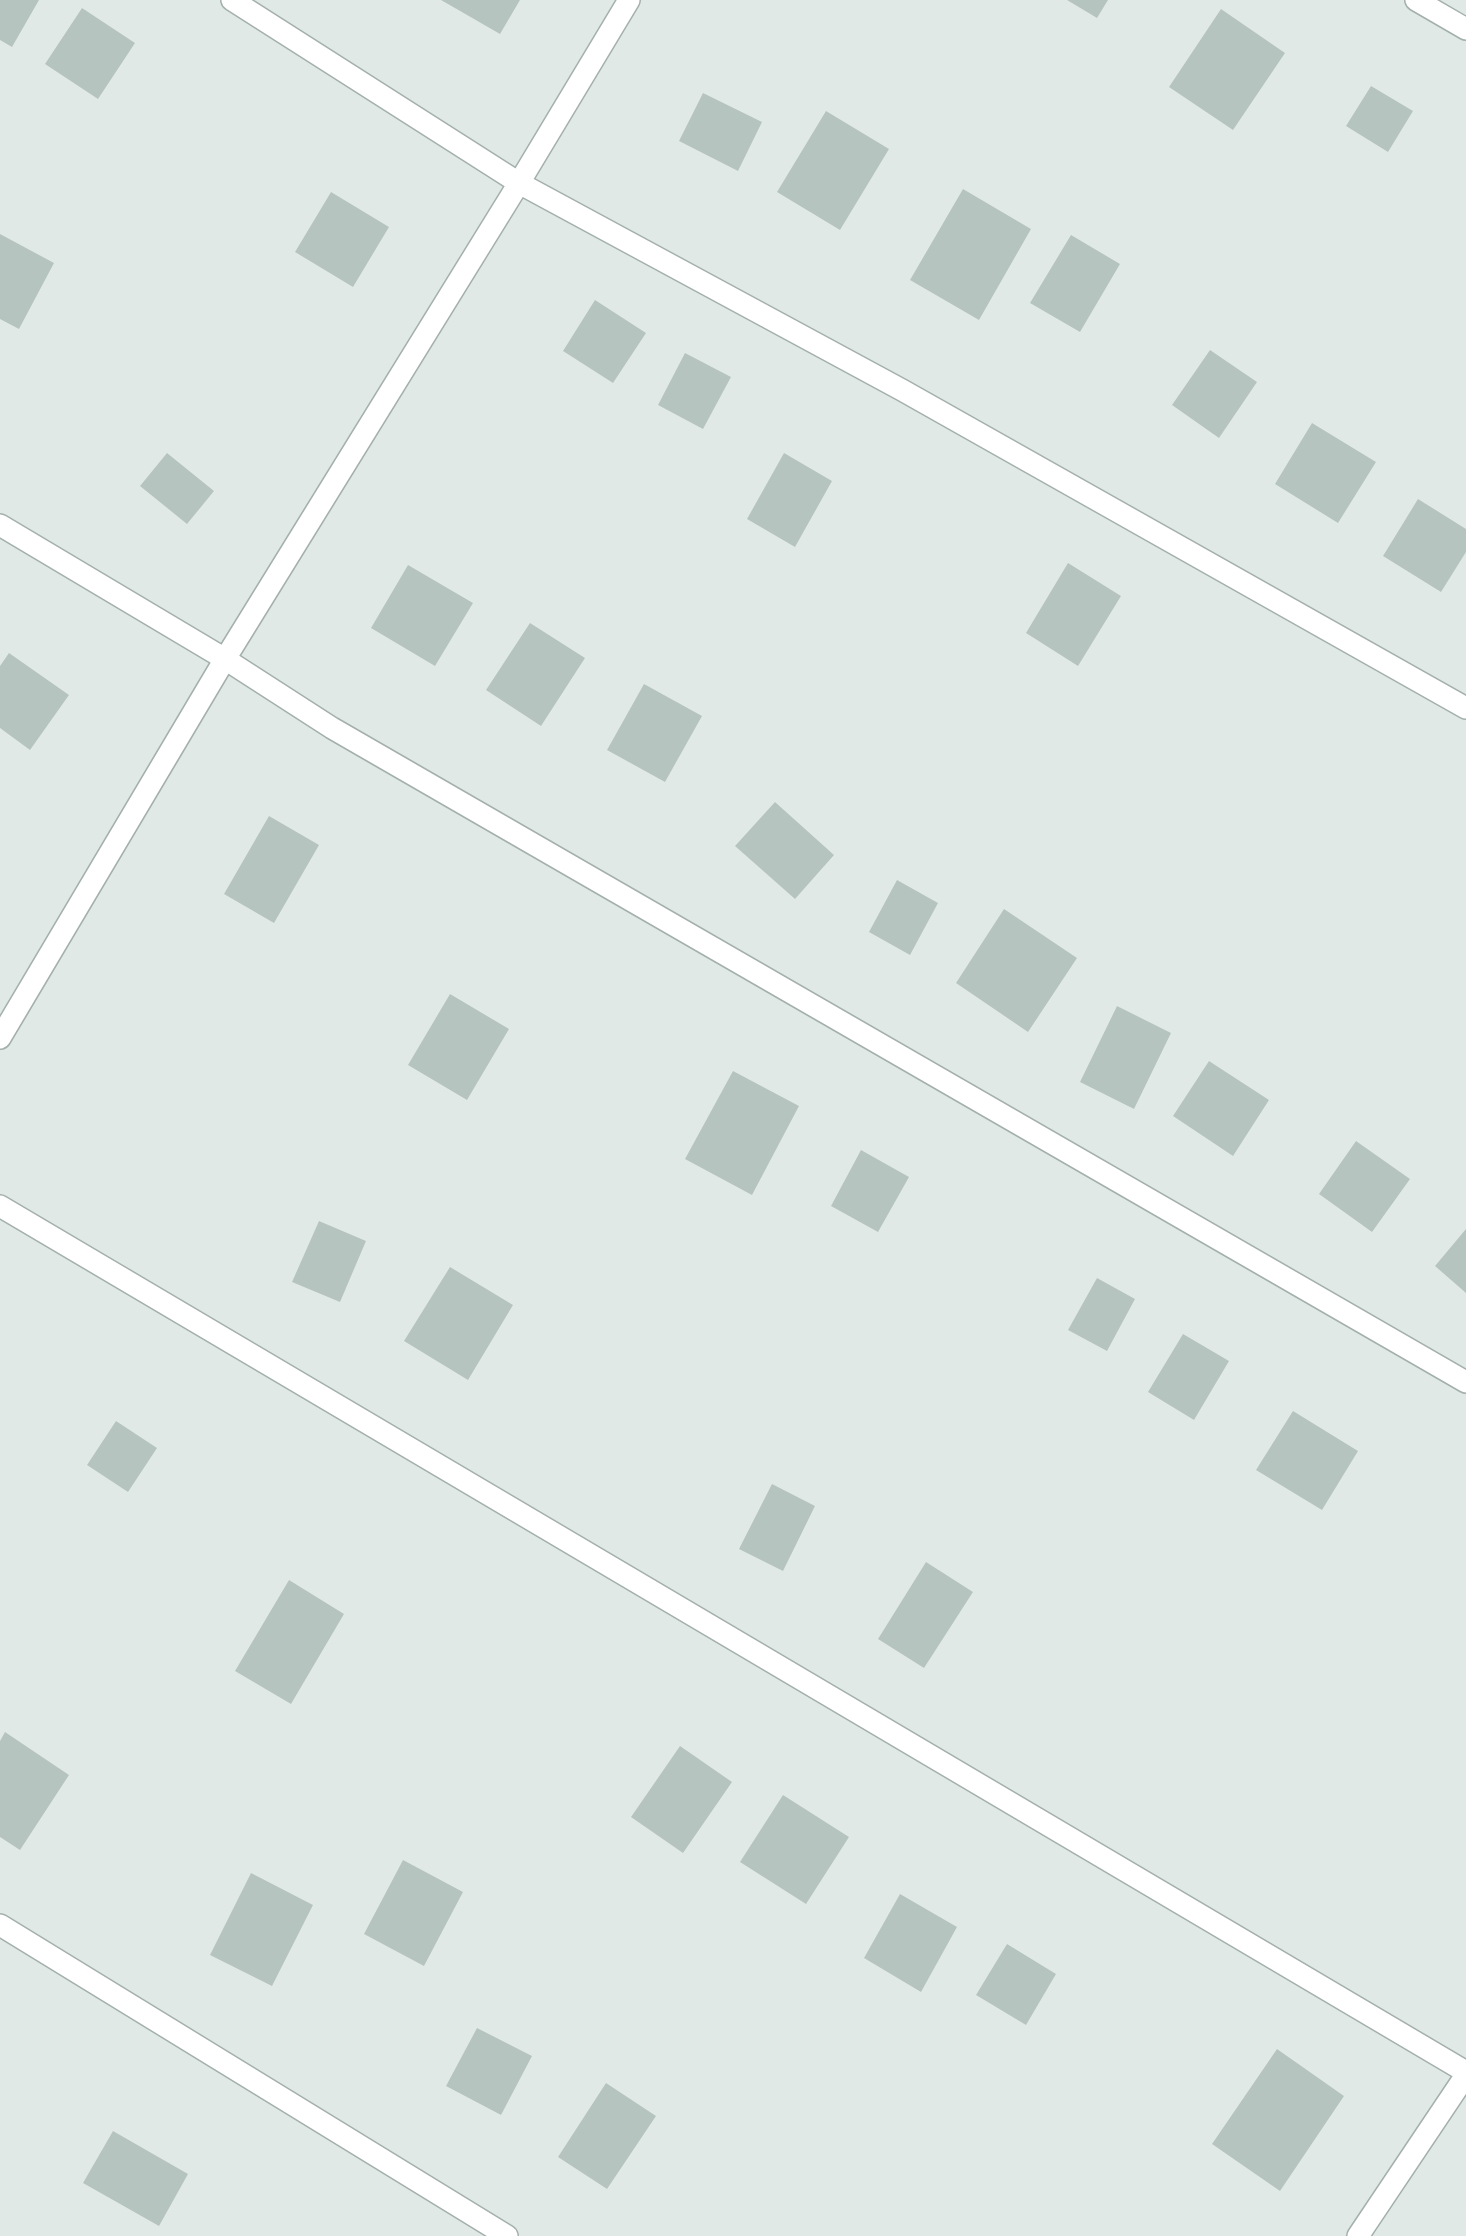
<!DOCTYPE html>
<html>
<head>
<meta charset="utf-8">
<style>
	body { margin:0 }
	canvas { display:block; background:#e1e9e6 }
</style>
</head>
<body>
<canvas width="1466" height="2236"></canvas>
<script>
const ctx = document.querySelector('canvas').getContext('2d');
ctx.lineJoin = 'round';
function paint(path, color) { ctx.fillStyle = color; ctx.fill(path, 'evenodd'); }
const poly = rows => new Path2D(rows.map(r => 'M' + r).join(''));
function trace(path, color, width, dash) { ctx.strokeStyle = color; ctx.lineWidth = width; ctx.lineCap = dash ? 'butt' : 'round'; ctx.setLineDash(dash || []); ctx.stroke(path); }
const building = poly([
	[0,0,39,0,12,47,0,40],
	[441,0,520,0,500,34],
	[1067,0,1108,0,1097,18],
	[82,8,135,43,98,99,45,64],
	[1221,9,1285,53,1233,130,1169,87],
	[1371,86,1413,111,1388,152,1346,126],
	[703,93,762,122,738,171,679,141],
	[826,111,889,149,840,230,777,192],
	[963,189,1031,229,979,320,910,280],
	[331,192,389,227,353,287,295,252],
	[0,234,54,263,19,329,0,319],
	[1071,235,1120,264,1080,332,1030,303],
	[595,300,646,333,613,383,563,351],
	[1210,350,1257,382,1219,438,1172,405],
	[685,353,731,377,703,429,658,405],
	[1312,423,1376,462,1338,523,1275,484],
	[167,453,214,491,187,524,140,486],
	[784,453,832,481,795,547,747,519],
	[1418,499,1466,529,1466,552,1441,592,1383,556],
	[1068,563,1121,596,1078,666,1026,633],
	[408,565,473,603,435,666,371,628],
	[530,623,585,658,541,726,486,690],
	[9,653,69,695,30,750,0,728,0,666],
	[644,684,702,716,665,782,607,750],
	[775,802,834,855,795,899,735,846],
	[269,816,319,845,274,923,224,894],
	[897,880,938,903,910,955,869,932],
	[1004,909,1077,958,1028,1032,956,983],
	[450,994,509,1029,467,1100,408,1065],
	[1117,1006,1171,1033,1134,1109,1080,1082],
	[1209,1061,1269,1100,1233,1156,1173,1116],
	[733,1071,799,1106,752,1195,685,1159],
	[1356,1141,1410,1179,1372,1232,1319,1194],
	[861,1150,909,1177,878,1232,831,1206],
	[319,1221,366,1241,340,1302,292,1282],
	[1466,1229,1466,1293,1435,1266],
	[450,1267,513,1305,468,1380,404,1341],
	[1097,1278,1135,1299,1107,1351,1068,1330],
	[1183,1334,1229,1361,1194,1420,1148,1392],
	[1293,1411,1358,1451,1322,1510,1256,1470],
	[116,1421,157,1448,128,1492,87,1465],
	[772,1484,815,1506,783,1571,739,1549],
	[926,1562,973,1592,924,1668,878,1639],
	[289,1580,344,1614,291,1704,235,1671],
	[5,1732,69,1775,20,1850,0,1837,0,1741],
	[680,1746,732,1782,683,1853,631,1817],
	[783,1795,849,1837,806,1904,740,1862],
	[403,1860,463,1892,424,1966,364,1934],
	[251,1873,313,1905,272,1986,210,1955],
	[900,1894,957,1927,921,1992,864,1958],
	[1007,1944,1056,1974,1026,2025,976,1995],
	[477,2028,532,2056,501,2115,446,2086],
	[1277,2049,1344,2096,1280,2191,1212,2144],
	[606,2083,656,2116,607,2189,558,2157],
	[113,2131,188,2174,159,2226,83,2183]
]);
const street = poly([
	[232,0,519,183,902,390,1466,708],
	[1416,0,1466,29],
	[0,525,225,659,332,728,1466,1382],
	[0,1038,225,659,519,183,629,0],
	[0,1206,1466,2072],
	[0,1925,507,2236],
	[1358,2236,1466,2075]
]);
paint(building, '#b6c4bf');
trace(street, '#a4b0ad', 24);
trace(street, '#fff', 21);
</script>
</body>
</html>
